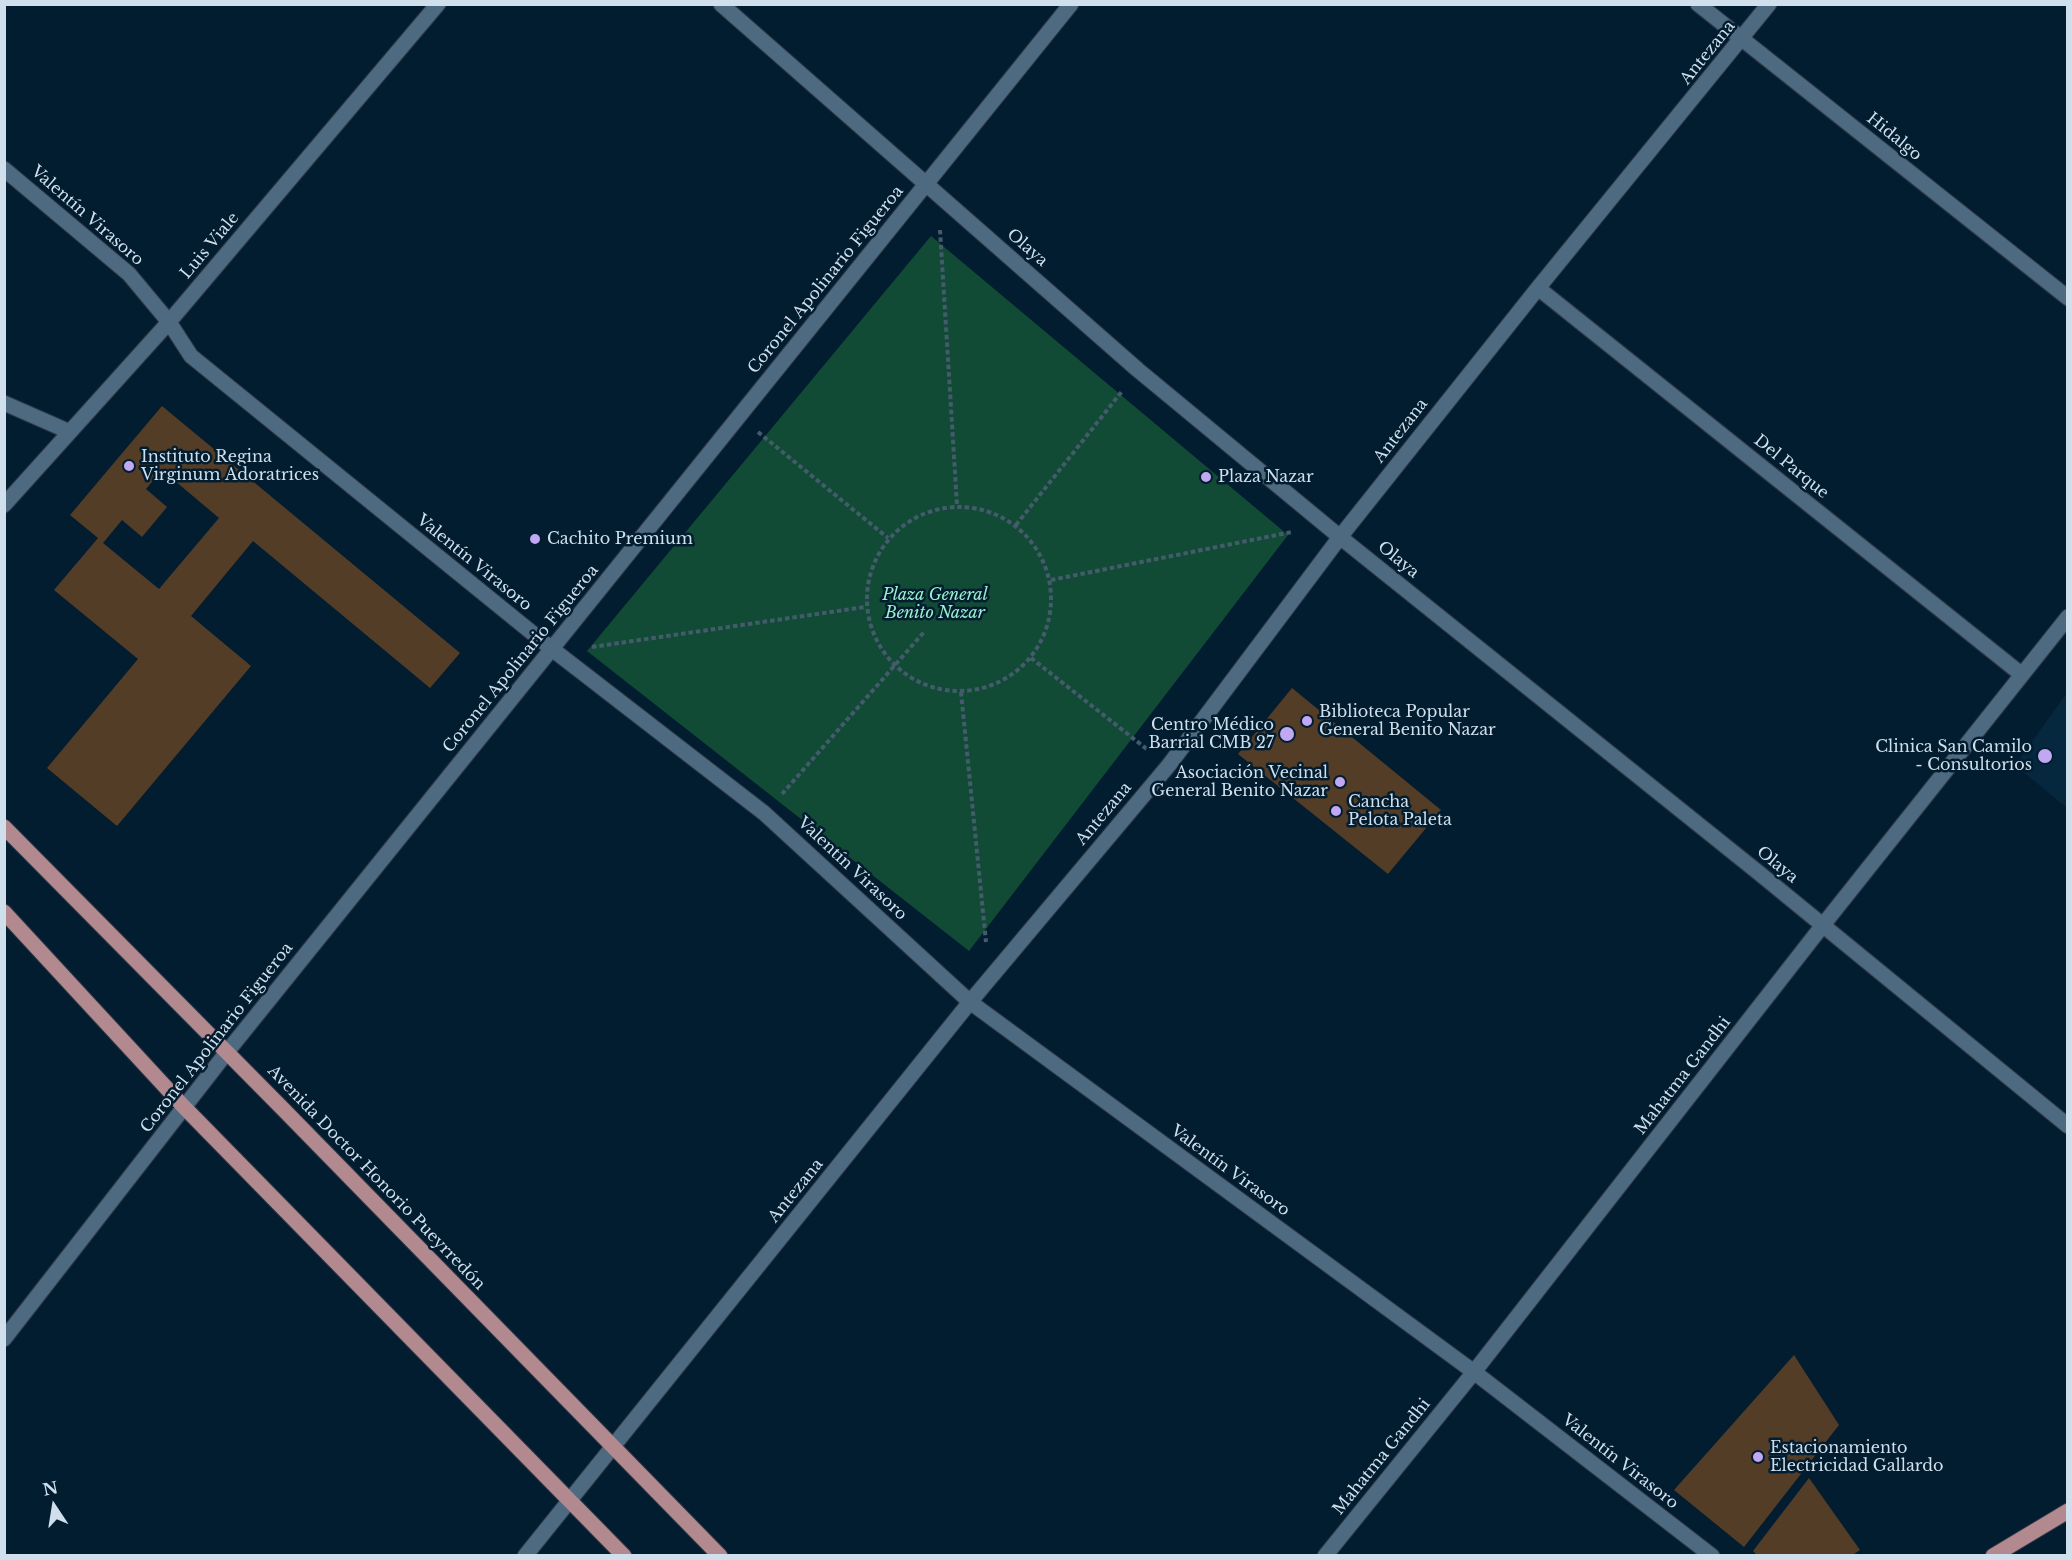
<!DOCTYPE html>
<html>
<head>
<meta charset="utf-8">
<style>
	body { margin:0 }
	#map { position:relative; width:2072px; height:1560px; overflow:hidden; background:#031d30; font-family:"Libre Baskerville",serif }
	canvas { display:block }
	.frame { position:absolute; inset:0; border:6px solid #cfdfec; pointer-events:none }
	.north { position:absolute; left:24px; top:1476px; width:60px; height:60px; -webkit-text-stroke:4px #031d30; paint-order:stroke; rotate:348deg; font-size:16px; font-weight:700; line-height:24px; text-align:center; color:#cfdfec }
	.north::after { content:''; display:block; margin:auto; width:21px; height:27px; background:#cfdfec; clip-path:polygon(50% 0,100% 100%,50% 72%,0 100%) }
</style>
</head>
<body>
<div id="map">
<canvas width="2072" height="1560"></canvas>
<div class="frame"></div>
<div class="north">N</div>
</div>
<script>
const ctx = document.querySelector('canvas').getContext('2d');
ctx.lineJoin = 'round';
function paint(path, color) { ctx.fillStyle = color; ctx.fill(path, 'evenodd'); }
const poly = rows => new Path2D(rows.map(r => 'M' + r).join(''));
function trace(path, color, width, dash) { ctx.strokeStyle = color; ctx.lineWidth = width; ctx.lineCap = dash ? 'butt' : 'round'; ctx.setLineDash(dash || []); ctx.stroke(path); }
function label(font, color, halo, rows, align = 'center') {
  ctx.font = font + ' "Libre Baskerville",serif'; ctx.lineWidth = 5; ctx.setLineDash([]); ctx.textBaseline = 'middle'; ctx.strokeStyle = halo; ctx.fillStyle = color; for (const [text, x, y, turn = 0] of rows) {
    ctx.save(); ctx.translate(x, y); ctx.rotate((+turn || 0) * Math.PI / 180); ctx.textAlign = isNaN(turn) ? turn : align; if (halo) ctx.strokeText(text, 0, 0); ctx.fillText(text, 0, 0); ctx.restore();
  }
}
const built = poly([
	[2067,693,2067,808,2015,765]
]);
const green = poly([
	[931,236,1288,535,969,951,587,651]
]);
const building = poly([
	[162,406,460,653,430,688,253,541,191,616,251,666,117,826,47,768,138,659,54,590,98,538,70,515],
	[162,470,219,518,159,589,103,543,122,520,142,537,167,507,146,489],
	[1292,688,1441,810,1388,874,1238,754],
	[1794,1355,1839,1425,1744,1547,1674,1490],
	[1809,1478,1860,1550,1851,1556,1758,1556,1753,1551]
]);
const path = poly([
	[940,230,957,505],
	[758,432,888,538],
	'867 599a92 92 0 1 1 184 0a92 92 0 1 1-184 0Z',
	[1016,525,1123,390],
	[1051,580,1292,532],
	[592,647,865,607],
	[1031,658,1148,750],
	[961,692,986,942],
	[782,794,924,632]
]);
const minor = poly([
	[721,4,1138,370,1340,537,1759,873,2068,1126],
	[1698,4,2068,298],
	[4,169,129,274,169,322,191,356,552,649,764,813,970,1002,1474,1372,1712,1556],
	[1538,288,2021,674],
	[4,403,70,432],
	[4,505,169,322,438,4],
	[4,1339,227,1052,1071,4],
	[525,1556,970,1002,1169,765,1340,537,1538,288,1769,4],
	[1325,1556,1474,1372,1823,925,2068,617]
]);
const major = poly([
	[4,827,283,1109,720,1556],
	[4,912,184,1107,624,1556],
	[1993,1556,2068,1511]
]);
const markers = [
	[129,466,6,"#c0a8f3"],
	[1206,477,6,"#c0a8f3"],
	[535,539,6,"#c0a8f3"],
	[1307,721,6,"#c0a8f3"],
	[1287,734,8,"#c0a8f3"],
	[2045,756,8,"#c0a8f3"],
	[1340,782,6,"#c0a8f3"],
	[1336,811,6,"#c0a8f3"],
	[1758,1457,6,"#c0a8f3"]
];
const streetNames = [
	["Antezana",1708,53,-51],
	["Hidalgo",1894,137,39],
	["Valentín Virasoro",87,216,41],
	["Luis Viale",210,246,-50],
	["Olaya",1027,248,41],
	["Coronel Apolinario Figueroa",826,280,-51],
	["Antezana",1401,431,-52],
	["Del Parque",1791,467,39],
	["Olaya",1398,560,39],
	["Valentín Virasoro",474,563,39],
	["Coronel Apolinario Figueroa",521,659,-51],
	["Antezana",1104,814,-50],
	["Olaya",1777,865,39],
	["Valentín Virasoro",852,869,43],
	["Coronel Apolinario Figueroa",217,1038,-52],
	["Mahatma Gandhi",1683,1076,-52],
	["Valentín Virasoro",1230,1171,36],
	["Avenida Doctor Honorio Pueyrredón",376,1178,46],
	["Antezana",796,1191,-51],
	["Mahatma Gandhi",1382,1457,-51],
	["Valentín Virasoro",1620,1462,38]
];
const poiNames = [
	["Instituto Regina",141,457],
	["Virginum Adoratrices",141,475],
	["Plaza Nazar",1218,477],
	["Cachito Premium",547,539],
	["Biblioteca Popular",1319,712],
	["General Benito Nazar",1319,730],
	["Centro Médico",1274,725,"right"],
	["Barrial CMB 27",1274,743,"right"],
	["Clinica San Camilo",2032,747,"right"],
	["- Consultorios",2032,765,"right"],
	["Asociación Vecinal",1328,773,"right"],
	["General Benito Nazar",1328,791,"right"],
	["Cancha",1348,802],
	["Pelota Paleta",1348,820],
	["Estacionamiento",1770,1448],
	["Electricidad Gallardo",1770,1466]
];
const parkNames = [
	["Plaza General",935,595],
	["Benito Nazar",935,613]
];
paint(built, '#05283f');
paint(green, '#114b36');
paint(building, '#543d26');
trace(minor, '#2e3746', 17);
trace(major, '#2e3746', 17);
trace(path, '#445b6c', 4, [4.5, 3]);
trace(minor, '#4d6a80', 15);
trace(major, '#b1898e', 15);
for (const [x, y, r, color] of markers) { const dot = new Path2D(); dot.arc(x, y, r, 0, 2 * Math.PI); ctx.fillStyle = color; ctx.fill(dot); trace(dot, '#031d30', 2); }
label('16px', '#cfdfec', '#031d30', streetNames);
label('16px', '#cfdfec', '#031d30', poiNames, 'left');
label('italic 16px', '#9af2ca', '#031d30', parkNames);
</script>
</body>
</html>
